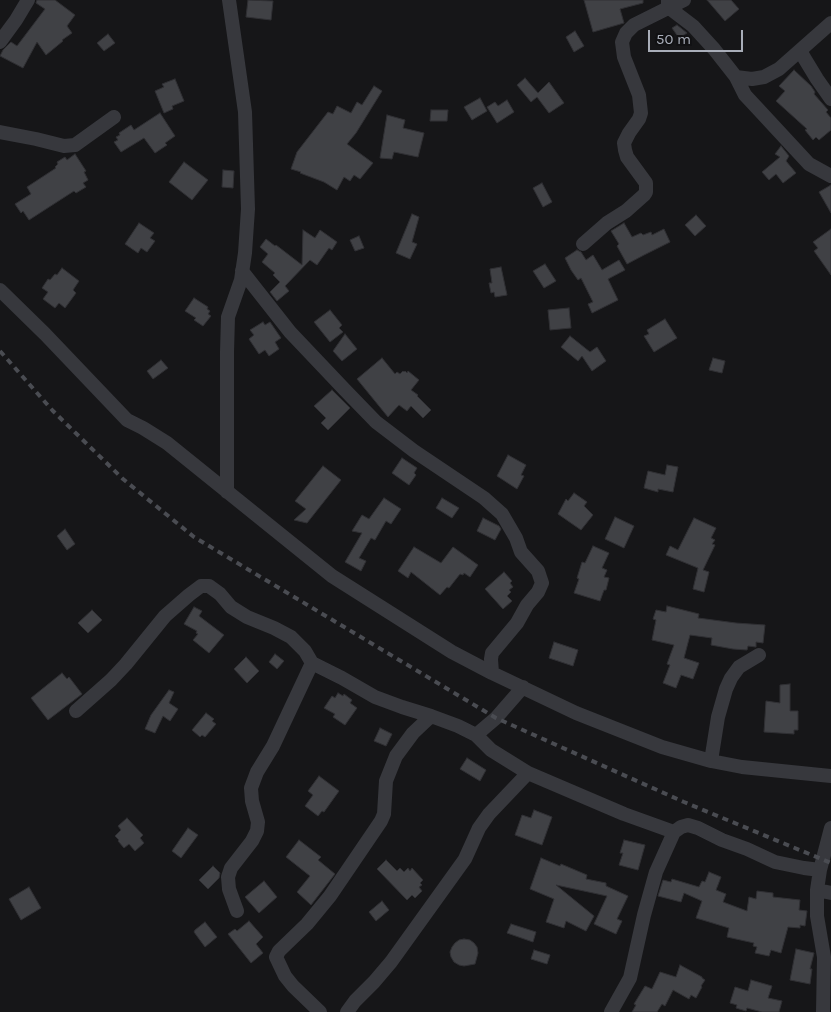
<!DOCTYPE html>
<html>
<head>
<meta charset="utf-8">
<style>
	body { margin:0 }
	#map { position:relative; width:831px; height:1012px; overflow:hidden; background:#161618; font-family:Karla,sans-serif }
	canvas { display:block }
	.scale { position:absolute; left:648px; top:30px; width:95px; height:22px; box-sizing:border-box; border:2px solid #a8adb8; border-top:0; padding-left:6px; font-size:15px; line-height:18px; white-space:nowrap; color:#a8adb8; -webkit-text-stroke:4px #111113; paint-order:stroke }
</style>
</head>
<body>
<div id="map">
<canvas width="831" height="1012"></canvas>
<div class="scale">50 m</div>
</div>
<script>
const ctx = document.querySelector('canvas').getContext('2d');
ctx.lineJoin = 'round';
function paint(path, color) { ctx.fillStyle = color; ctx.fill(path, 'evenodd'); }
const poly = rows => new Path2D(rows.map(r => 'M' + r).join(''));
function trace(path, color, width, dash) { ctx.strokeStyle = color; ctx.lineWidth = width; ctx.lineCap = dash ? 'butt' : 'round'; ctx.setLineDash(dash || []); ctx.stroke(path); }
const building = poly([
	[37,0,55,0,75,15,67,26,72,33,62,40,63,41,46,55,37,42,23,68,0,56,3,50,11,42,17,46,45,9,36,3,37,0],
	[248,0,273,1,271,20,246,17,248,0],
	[584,0,643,0,643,3,620,9,624,23,593,32,584,0],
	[707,0,731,0,739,9,725,21,707,0],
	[677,25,687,33,679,38,672,28,677,25],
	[575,31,584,46,574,52,566,37,575,31],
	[108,34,115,43,104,51,97,43,108,34],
	[794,70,811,86,815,92,814,94,828,110,826,112,831,118,831,130,819,140,816,137,813,140,805,130,807,129,776,101,785,91,779,86,794,70],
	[525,78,538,93,549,82,564,103,549,113,537,97,531,102,517,85,525,78],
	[175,79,184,101,172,106,173,109,164,113,155,91,164,87,162,84,175,79],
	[374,86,382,91,356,133,347,144,373,163,360,179,354,175,350,181,344,177,337,190,324,182,300,173,301,172,291,169,297,152,328,112,333,114,337,106,351,113,357,102,362,105,374,86],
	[480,98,487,111,472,120,464,107,480,98],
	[507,100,514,112,497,123,487,107,495,102,498,106,507,100],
	[431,110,448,110,447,121,430,121,431,110],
	[160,113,175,136,165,143,167,145,155,153,144,138,121,152,114,142,118,140,116,137,120,135,119,133,131,125,134,130,160,113],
	[387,115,405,120,403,128,424,133,418,157,394,152,392,159,380,158,387,115],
	[781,146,789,156,786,161,796,173,783,183,776,174,769,180,762,172,780,157,775,154,781,146],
	[75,154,86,171,84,172,88,180,83,183,86,187,76,193,74,191,29,220,23,211,21,213,15,204,31,194,27,187,56,168,55,167,58,164,57,162,65,157,67,160,75,154],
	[184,162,208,180,192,200,169,182,184,162],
	[223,170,234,171,233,188,222,187,223,170],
	[542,183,552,202,543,207,533,188,542,183],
	[831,185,831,213,819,192,831,185],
	[412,214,419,217,412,242,417,244,410,259,396,253,412,214],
	[696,215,706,226,695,236,685,225,696,215],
	[139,223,154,233,150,238,155,241,147,252,141,248,138,253,125,244,139,223],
	[624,223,632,237,641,233,643,235,651,232,652,235,664,229,670,242,644,255,627,264,617,246,619,244,611,231,624,223],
	[831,229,831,275,814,251,818,248,813,242,831,229],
	[303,230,315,238,320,230,337,242,332,250,329,248,317,265,310,260,285,286,289,291,277,301,270,292,280,282,273,275,275,273,262,262,268,254,260,247,266,239,275,246,276,245,302,265,303,230],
	[359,236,364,248,355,251,350,240,359,236],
	[577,250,581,252,586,260,593,255,602,270,619,260,625,270,608,279,618,300,592,313,588,304,593,302,581,278,578,280,571,270,565,258,577,250],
	[545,264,556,281,544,288,533,271,545,264],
	[501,267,507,295,495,297,494,292,491,293,489,283,492,283,490,269,501,267],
	[62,268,79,281,73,290,76,293,65,308,59,303,55,308,43,299,48,292,42,288,48,279,50,280,55,274,57,275,62,268],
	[194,298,208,307,207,309,210,311,208,314,211,316,203,326,194,320,196,318,185,311,194,298],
	[569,308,571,328,550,330,548,310,569,308],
	[330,310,342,325,339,328,343,332,330,342,314,322,330,310],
	[665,319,677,338,654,352,644,336,649,334,647,330,665,319],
	[263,322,265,325,270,322,281,338,275,342,279,349,269,356,265,350,259,354,249,339,254,335,250,330,263,322],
	[345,334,357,349,342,361,333,351,345,334],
	[570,336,590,352,597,347,606,361,592,371,582,356,578,361,561,347,570,336],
	[382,358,395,374,397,372,400,374,403,371,404,372,405,371,407,373,408,371,419,380,411,390,418,395,417,396,431,410,423,418,411,406,407,411,399,405,388,417,357,379,382,358],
	[713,358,725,361,722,373,709,370,713,358],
	[161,360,168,368,153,379,147,371,161,360],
	[332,390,350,408,328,430,321,423,326,418,314,406,332,390],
	[508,455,526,465,521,475,524,476,517,489,497,476,508,455],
	[402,458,417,468,414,473,416,475,409,485,392,473,402,458],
	[667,465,678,467,673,492,658,489,658,492,644,488,648,471,665,475,667,465],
	[323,466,341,480,307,523,294,520,306,509,295,501,323,466],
	[574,493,587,502,584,506,593,515,581,530,558,514,566,499,568,501,574,493],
	[384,498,401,509,391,524,386,521,375,540,371,538,359,558,366,561,361,571,345,562,362,533,352,531,362,515,369,519,384,498],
	[442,498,459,508,452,518,436,508,442,498],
	[615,517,634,526,624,548,605,539,615,517],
	[483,518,499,526,501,529,495,540,477,531,483,518],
	[694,518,716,528,711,538,715,540,712,544,715,545,703,570,709,572,704,592,693,589,698,568,666,555,670,546,678,550,694,518],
	[65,529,75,544,67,550,57,536,65,529],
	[593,546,609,553,602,568,607,570,604,577,609,578,606,590,604,590,600,601,574,593,579,579,577,578,582,562,585,563,593,546],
	[414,547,441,563,453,547,478,565,470,577,464,573,463,575,460,574,449,588,447,587,440,595,411,572,408,578,398,571,414,547],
	[504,572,512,581,510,583,513,587,509,590,511,592,507,596,512,601,503,609,485,589,504,572],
	[667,606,699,614,698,618,736,623,765,625,763,643,756,642,756,647,748,646,747,650,733,649,711,645,712,638,690,635,684,658,699,663,693,679,681,675,676,688,663,683,670,665,667,664,674,645,652,640,656,620,653,619,656,610,666,612,667,606],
	[194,607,202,611,199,616,224,635,209,653,193,640,198,634,196,633,197,631,184,624,194,607],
	[92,610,102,620,88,633,78,623,92,610],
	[554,642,578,650,573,666,549,658,554,642],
	[275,654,284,661,277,669,269,662,275,654],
	[246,657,259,671,247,683,234,669,246,657],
	[62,673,67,679,69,677,82,694,48,720,31,698,62,673],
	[790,684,790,711,798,711,798,730,794,730,794,734,764,732,766,701,780,703,780,685,790,684],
	[169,690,174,692,169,703,178,709,170,721,163,716,155,733,145,729,151,715,169,690],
	[338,693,343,696,344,694,352,700,350,703,357,708,345,725,333,717,335,714,324,708,332,696,335,698,338,693],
	[206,713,214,719,212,721,216,724,205,737,202,735,200,737,192,730,206,713],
	[380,728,392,734,386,746,374,741,380,728],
	[467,758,486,770,480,781,460,769,467,758],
	[319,776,339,791,324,812,322,811,318,816,305,806,313,795,308,791,319,776],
	[534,810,552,817,542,845,515,835,522,815,531,818,534,810],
	[127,818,143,835,140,838,144,843,135,851,129,844,124,848,118,841,119,840,115,836,121,830,118,826,127,818],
	[188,828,198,835,181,858,172,851,188,828],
	[299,840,321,857,318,860,335,874,311,905,297,892,310,876,286,857,299,840],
	[624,840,645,845,638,870,619,865,623,853,620,853,624,840],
	[541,858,560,866,561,864,587,875,586,879,606,883,606,886,628,896,617,919,622,921,616,934,594,924,607,896,556,885,594,916,586,931,566,921,564,928,546,922,554,899,530,889,541,858],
	[386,860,397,871,400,868,404,872,408,868,410,871,412,868,423,880,420,883,422,885,419,887,422,891,415,898,412,895,407,900,377,869,386,860],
	[213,866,220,873,219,878,208,889,199,880,213,866],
	[709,872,721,877,716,890,726,894,723,902,747,911,749,897,756,899,757,891,773,893,773,897,800,900,799,910,807,911,805,926,800,925,800,928,788,927,781,953,771,950,769,956,755,953,757,947,753,946,754,943,727,937,729,928,696,918,702,901,684,893,681,902,658,896,663,880,671,882,672,879,699,887,702,881,705,882,709,872],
	[264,881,277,897,259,913,245,897,264,881],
	[29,887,41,908,21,920,9,899,29,887],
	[382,901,389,910,376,921,369,912,382,901],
	[249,921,263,937,256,944,263,953,251,963,228,934,235,929,237,931,249,921],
	[205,922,217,937,205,947,194,932,195,930,205,922],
	[511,924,536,932,533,942,507,933,511,924],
	[464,939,470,940,474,943,477,947,478,953,475,964,464,966,459,965,454,962,451,957,450,952,452,947,455,943,459,940,464,939],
	[796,949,814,953,810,969,812,969,810,984,790,980,796,949],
	[534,950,550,955,547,964,531,959,534,950],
	[680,965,702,977,702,978,705,980,701,986,702,987,696,998,691,995,689,999,673,990,665,1006,662,1004,657,1012,632,1012,636,1005,634,1004,645,986,652,989,660,972,676,977,680,965],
	[751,980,772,986,768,998,782,1001,779,1012,762,1012,747,1008,746,1011,736,1008,737,1005,730,1003,735,987,748,991,751,980]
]);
const minor = poly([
	[668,1,668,7,693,26,714,49,736,77,745,95,759,110,809,164,831,176],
	[0,42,16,20,28,0],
	[800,51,817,79,831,99],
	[736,77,752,79,764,77,779,69,831,23],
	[0,132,36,139,64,146,75,145,114,117],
	[583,244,607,223,626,211,644,195,646,192,646,183,627,157,625,150,624,143,629,133,639,119,641,113,639,95,624,57,622,42,626,33,634,25,684,0],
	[242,271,290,332,345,390,376,422,414,451,484,498,502,514,516,538,521,552,538,571,542,583,538,592,527,605,517,623,492,653,491,659,492,673],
	[0,290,45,334,127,420,143,428,167,443,332,576,452,652,492,673,576,713,662,747,711,761,742,767,831,776],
	[227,492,227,352,228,317,241,280,245,253,248,209,245,112,229,0],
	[76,711,111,680,126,664,165,616,189,595,201,586,209,586,220,594,231,607,247,617,274,628,291,637,305,651,312,663,342,678,375,697,402,707,431,716,458,726,476,735,491,750,528,773,624,814,674,832],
	[476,735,496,718,523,687],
	[711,761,718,717,726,689,731,678,739,667,759,655],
	[817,890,831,893],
	[237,911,229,889,228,877,231,868,252,841,257,831,258,822,252,801,251,788,257,772,273,746,312,663],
	[320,1012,293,986,285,976,276,957,279,951,307,924,330,896,381,821,384,814,386,781,396,756,413,733,431,716],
	[347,1012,355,1001,374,982,391,962,465,859,479,828,489,814,528,773],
	[611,1012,630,978,644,915,656,872,674,832,681,827,688,825,698,828,722,840,747,849,775,862,804,868,820,870],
	[823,1012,824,957,817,916,817,890,820,870,831,828]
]);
const rail = poly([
	[0,351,53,411,123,479,194,537,496,718,684,802,831,863]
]);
paint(building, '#404145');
trace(building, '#303034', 1);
trace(minor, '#37383d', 14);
trace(rail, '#4a4c52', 4, [6, 5]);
</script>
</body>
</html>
